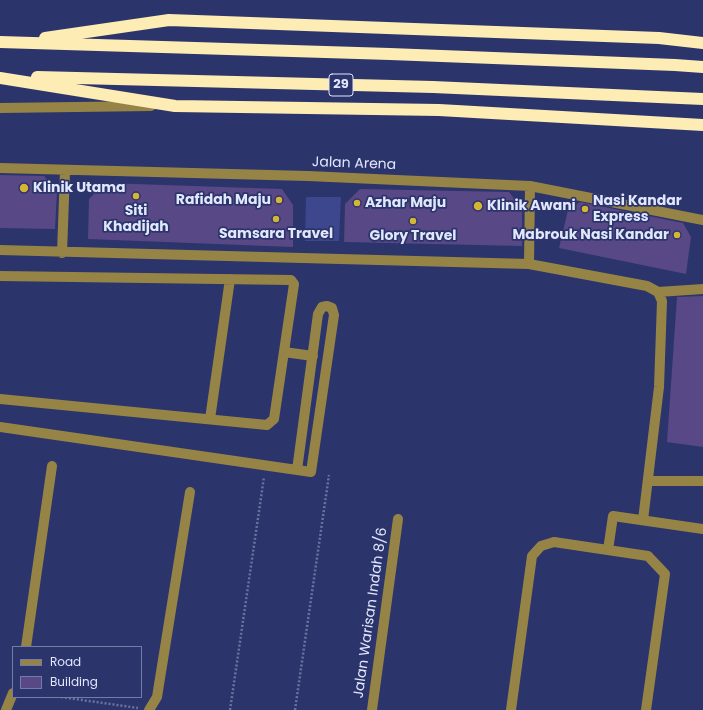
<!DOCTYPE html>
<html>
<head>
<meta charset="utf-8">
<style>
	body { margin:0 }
	#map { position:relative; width:703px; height:710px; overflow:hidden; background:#2c346c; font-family:Poppins,sans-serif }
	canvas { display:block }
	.legend { position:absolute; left:12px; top:646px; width:130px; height:52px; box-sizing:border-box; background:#2c346c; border:1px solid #747ca6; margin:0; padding:5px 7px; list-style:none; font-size:12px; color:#e1e7fc }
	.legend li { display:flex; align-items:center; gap:8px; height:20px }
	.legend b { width:20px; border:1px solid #747ca6 }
</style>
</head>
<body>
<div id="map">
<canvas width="703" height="710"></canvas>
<ul class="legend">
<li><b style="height:5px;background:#968446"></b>Road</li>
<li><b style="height:11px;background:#584885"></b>Building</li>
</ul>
</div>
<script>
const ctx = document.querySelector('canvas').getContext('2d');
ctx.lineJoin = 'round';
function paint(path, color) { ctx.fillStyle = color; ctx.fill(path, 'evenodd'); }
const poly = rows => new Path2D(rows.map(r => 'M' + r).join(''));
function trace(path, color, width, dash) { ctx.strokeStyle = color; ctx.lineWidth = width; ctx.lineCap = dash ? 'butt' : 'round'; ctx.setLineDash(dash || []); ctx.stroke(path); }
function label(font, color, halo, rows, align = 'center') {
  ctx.font = font + ' Poppins,sans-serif'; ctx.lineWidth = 3.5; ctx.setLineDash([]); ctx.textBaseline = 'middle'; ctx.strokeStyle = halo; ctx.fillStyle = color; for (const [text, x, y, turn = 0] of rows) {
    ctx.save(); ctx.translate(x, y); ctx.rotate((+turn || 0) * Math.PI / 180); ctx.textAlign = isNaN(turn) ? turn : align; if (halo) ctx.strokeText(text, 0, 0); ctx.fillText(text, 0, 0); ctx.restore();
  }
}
const green = poly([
	[306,197,341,197,339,241,305,241]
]);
const building = poly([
	[0,175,44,176,57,191,55,229,0,228],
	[105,183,282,189,293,205,293,247,88,239,89,199],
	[360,189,509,192,522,209,522,246,344,242,345,204],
	[580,202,683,223,691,237,686,274,559,248,568,210],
	[703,296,703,447,667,442,677,297]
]);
const path = poly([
	[61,697,138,708],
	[230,710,264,477],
	[295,710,329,475]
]);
const minor = poly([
	[0,108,151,106],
	[0,168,308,176,530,186,703,220],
	[0,250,529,264,647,286,658,292,662,301,659,387,643,520],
	[62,253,65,171],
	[529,264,530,186],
	[0,276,291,280,294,284,274,419,267,425,0,399],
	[658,292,703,289],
	[284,352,313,356],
	[210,419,230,279],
	[0,427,311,472,334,315,332,308,327,306,322,307,318,314,297,470],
	[648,481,703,481],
	[608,550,613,516,703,529],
	[26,647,52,466],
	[6,710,13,693],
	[149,710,157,697,190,492],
	[372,710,398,519],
	[511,710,532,556,541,546,554,542,648,556,665,574,646,710]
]);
const highway = poly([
	[45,38,169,20,659,38,703,43],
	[0,42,390,54,675,65,703,67],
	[37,77,433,87,703,99],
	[0,78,175,106,439,110,703,125]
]);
const markers = [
	[24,188,5,"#d5b534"],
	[136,196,4,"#d5b534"],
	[279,200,4,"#d5b534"],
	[357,203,4,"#d5b534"],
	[478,206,5,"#d5b534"],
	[585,209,4,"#d5b534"],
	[276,219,4,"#d5b534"],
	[413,221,4,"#d5b534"],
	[677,235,4,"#d5b534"]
];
const shields = [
	[341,85,24]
];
const shieldNames = [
	["29",341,85]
];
const streetNames = [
	["Jalan Arena",354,164,2],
	["Jalan Warisan Indah 8/6",371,613,-82]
];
const poiNames = [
	["Klinik Utama",33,188],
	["Rafidah Maju",271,200,"right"],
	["Nasi Kandar",593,201],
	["Express",593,217],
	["Azhar Maju",365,203],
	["Klinik Awani",487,206],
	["Siti",136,211,"center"],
	["Khadijah",136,227,"center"],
	["Samsara Travel",276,234,"center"],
	["Mabrouk Nasi Kandar",669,235,"right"],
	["Glory Travel",413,236,"center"]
];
paint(green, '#3d478d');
paint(building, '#584885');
trace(path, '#6b739e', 2.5, [2, 2]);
trace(minor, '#968446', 10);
trace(highway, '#fdecb3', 12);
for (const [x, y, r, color] of markers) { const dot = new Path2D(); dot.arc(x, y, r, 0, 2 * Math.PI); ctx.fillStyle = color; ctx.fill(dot); trace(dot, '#2c346c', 1.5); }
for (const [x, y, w] of shields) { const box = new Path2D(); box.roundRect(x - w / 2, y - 11, w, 22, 3); ctx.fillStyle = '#2c346c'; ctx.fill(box); trace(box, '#e1e7fc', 1); }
label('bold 13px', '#e1e7fc', null, shieldNames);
label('14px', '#e1e7fc', '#2c346c', streetNames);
label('bold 14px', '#e1e7fc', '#2c346c', poiNames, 'left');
</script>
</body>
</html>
